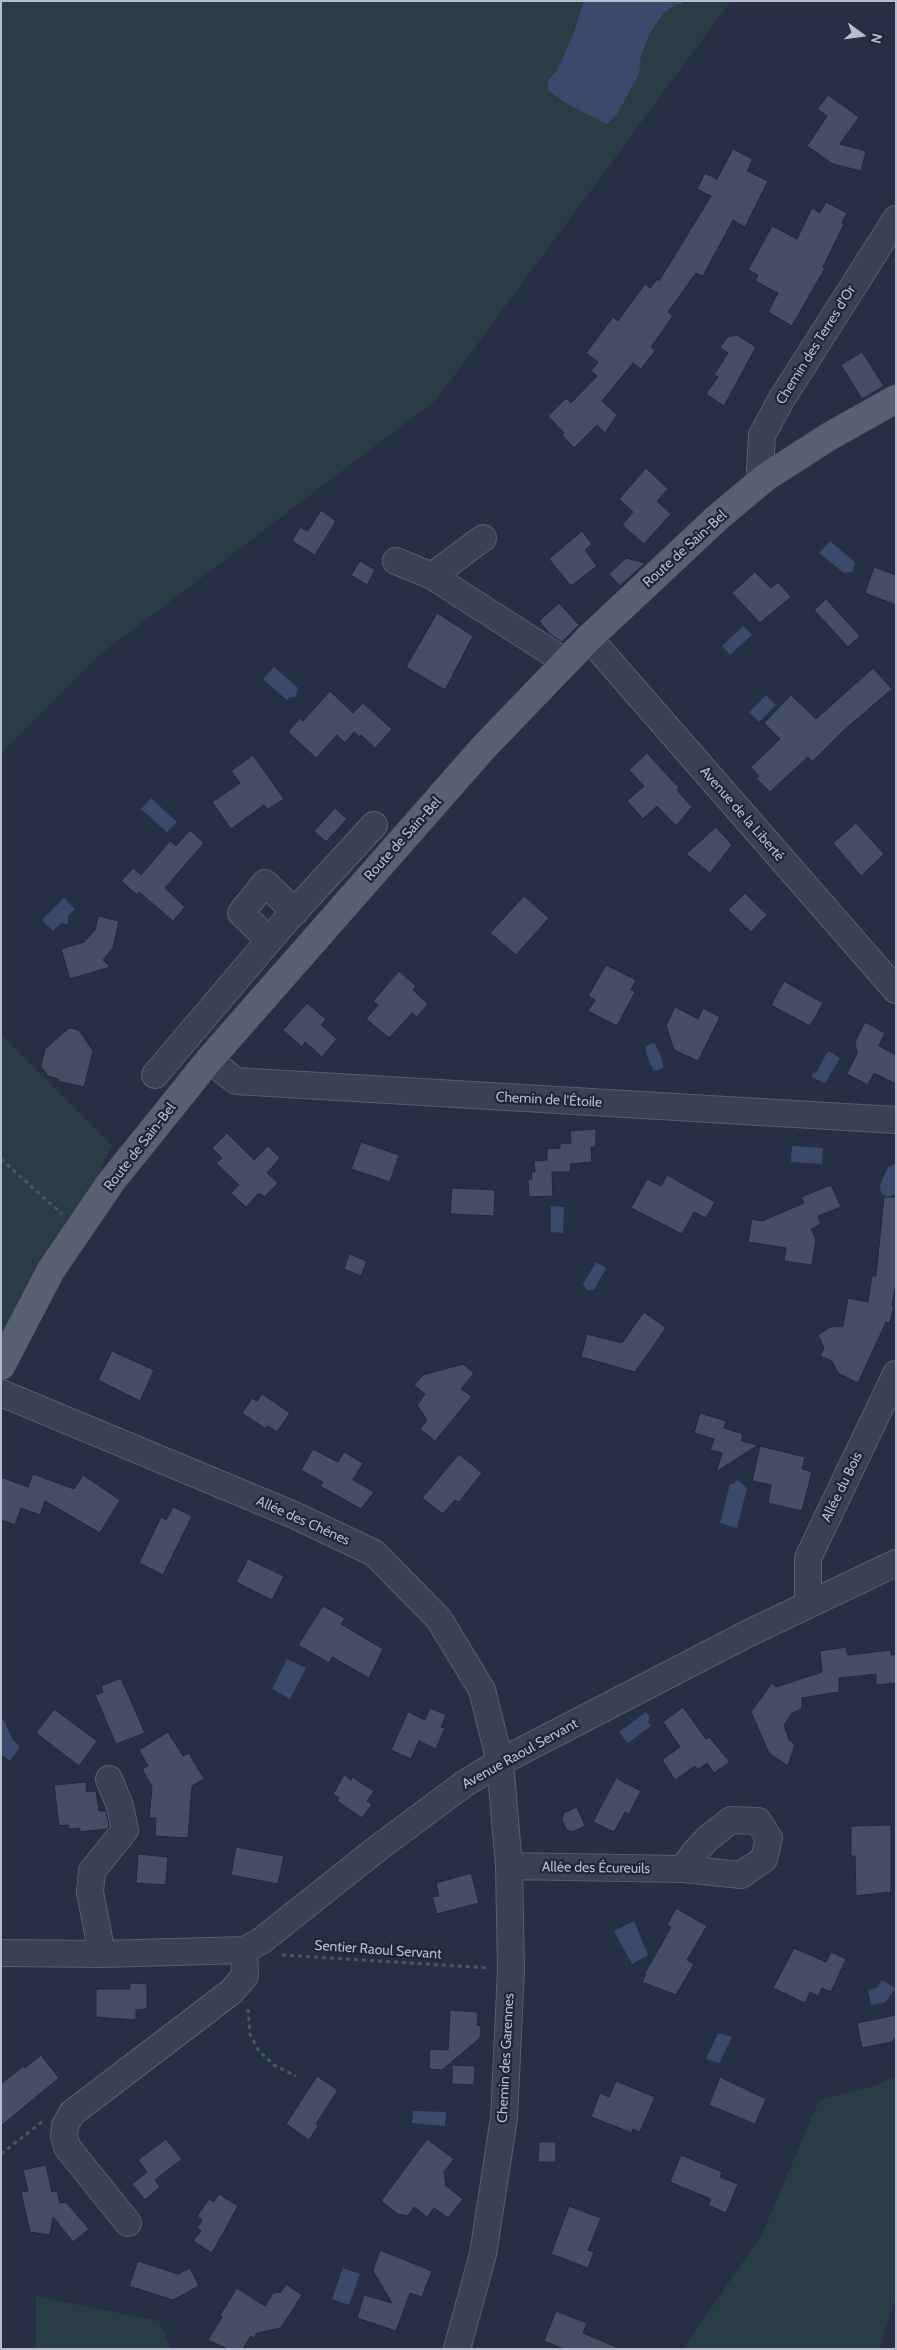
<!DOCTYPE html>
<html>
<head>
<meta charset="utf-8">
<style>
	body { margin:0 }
	#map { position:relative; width:897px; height:2350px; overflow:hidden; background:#262f43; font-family:Cabin,sans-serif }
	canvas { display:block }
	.frame { position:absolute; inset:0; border:2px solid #b7bdcc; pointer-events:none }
	.north { position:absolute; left:837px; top:10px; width:50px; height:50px; -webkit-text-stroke:4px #1f2638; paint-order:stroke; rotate:104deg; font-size:14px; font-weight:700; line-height:20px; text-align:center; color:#b7bdcc }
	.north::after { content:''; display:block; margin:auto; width:18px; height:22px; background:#b7bdcc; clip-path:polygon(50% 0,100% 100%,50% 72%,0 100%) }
</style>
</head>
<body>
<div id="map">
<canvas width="897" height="2350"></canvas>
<div class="frame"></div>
<div class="north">N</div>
</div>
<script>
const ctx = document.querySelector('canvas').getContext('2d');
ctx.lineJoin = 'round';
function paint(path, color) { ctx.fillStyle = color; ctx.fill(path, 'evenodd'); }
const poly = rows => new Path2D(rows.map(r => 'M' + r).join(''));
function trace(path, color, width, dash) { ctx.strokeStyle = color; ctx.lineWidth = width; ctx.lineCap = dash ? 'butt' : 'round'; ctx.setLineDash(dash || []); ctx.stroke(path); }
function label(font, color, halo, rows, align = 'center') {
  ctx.font = font + ' Cabin,sans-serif'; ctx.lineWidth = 4.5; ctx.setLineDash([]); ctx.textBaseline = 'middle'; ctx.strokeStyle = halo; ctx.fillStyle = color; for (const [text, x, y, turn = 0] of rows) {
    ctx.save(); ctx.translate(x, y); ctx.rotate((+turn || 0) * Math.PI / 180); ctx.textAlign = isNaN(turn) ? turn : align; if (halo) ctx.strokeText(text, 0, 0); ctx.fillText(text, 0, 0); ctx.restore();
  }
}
const green = poly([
	[1,1,731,1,436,400,102,653,1,753],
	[1,1034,112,1145,1,1387],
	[896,2077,896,2298,879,2349,683,2349,762,2234,819,2100,873,2086],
	[36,2296,159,2321,171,2349,36,2349]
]);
const water = poly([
	[584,1,682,1,682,4,675,5,664,12,650,33,641,55,639,74,617,114,607,124,562,101,548,90,548,80,556,72,572,38],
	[830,541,855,562,853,572,844,573,819,553],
	[743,626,752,635,730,655,722,646],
	[274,667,298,688,295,697,290,697,287,700,263,679],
	[766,695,776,705,759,722,749,712],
	[151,798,177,822,167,832,141,809],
	[64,898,75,909,68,916,68,924,61,923,53,931,42,920],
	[654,1043,659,1051,663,1064,663,1068,654,1071,650,1064,646,1052,646,1046],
	[828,1051,840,1058,825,1083,811,1077,814,1072,816,1073],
	[792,1146,823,1148,822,1164,791,1162],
	[896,1164,896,1194,887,1197,881,1193,880,1185,888,1167],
	[551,1206,564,1207,563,1233,551,1232],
	[596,1262,606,1268,594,1290,587,1290,583,1284],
	[738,1480,747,1488,737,1528,720,1523,730,1484,733,1484],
	[287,1659,306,1668,290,1699,272,1689],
	[646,1712,650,1717,648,1722,651,1726,628,1743,619,1732],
	[4,1720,13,1741,20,1746,10,1761,1,1754,1,1721],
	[634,1921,648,1955,632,1964,614,1931],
	[882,1980,895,1988,886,2002,871,2005,868,1990,877,1988],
	[718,2033,732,2037,719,2063,706,2059],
	[413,2111,446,2112,445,2126,412,2123],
	[343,2268,360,2274,349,2305,332,2299]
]);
const building = poly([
	[828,95,859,117,840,144,866,151,861,171,833,164,807,146,827,116,817,109,828,95],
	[733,149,753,159,747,171,768,181,745,227,733,220,703,276,696,273,668,312,673,316,651,347,655,351,641,369,633,363,602,401,617,415,605,433,597,425,574,448,562,435,564,433,548,416,566,398,571,403,597,376,591,371,598,362,586,353,613,317,618,321,645,284,650,288,657,279,659,281,711,196,697,189,705,173,717,179,733,149],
	[826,202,847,213,842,223,844,224,823,267,825,268,792,326,768,312,778,293,755,281,758,275,748,270,772,226,797,239,812,208,820,213,826,202],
	[737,335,756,347,724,406,706,394,718,377,714,375,728,353,720,348,727,337,737,335],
	[862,352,884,386,862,399,841,365,862,352],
	[646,468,668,489,657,501,671,514,644,544,622,525,633,512,619,499,646,468],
	[321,510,336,521,315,555,292,541,300,527,308,531,321,510],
	[582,531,592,544,585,550,597,566,571,586,549,559,582,531],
	[626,558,645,563,620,586,609,574,626,558],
	[360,561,375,570,367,585,351,575,360,561],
	[874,567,896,575,896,605,865,593,874,567],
	[755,572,771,588,778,582,791,597,760,623,732,593,755,572],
	[826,599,860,636,848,647,814,610,826,599],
	[559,603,579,625,562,642,550,634,539,621,559,603],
	[437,613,473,636,445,690,406,667,437,613],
	[873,668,892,689,843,731,812,762,808,757,770,792,756,778,759,776,751,767,780,739,764,723,791,695,816,719,873,668],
	[330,691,353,713,363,703,392,729,375,748,361,735,360,737,354,732,345,743,337,735,316,758,288,732,300,718,303,721,330,691],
	[647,753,679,788,677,790,692,807,676,826,657,806,643,819,627,801,644,786,629,770,647,753],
	[253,755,284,799,268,809,264,805,231,829,212,802,240,783,231,771,253,755],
	[335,808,347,819,326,842,314,831,335,808],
	[856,823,884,854,861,876,833,843,856,823],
	[716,827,732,845,710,873,686,854,716,827],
	[190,830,204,843,165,888,185,907,173,921,139,892,137,895,121,881,133,868,141,875,170,841,176,846,190,830],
	[745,893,767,915,751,932,728,910,745,893],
	[524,896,549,918,516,955,490,933,524,896],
	[98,916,119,921,113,948,103,960,110,967,70,979,61,949,84,942,95,930,98,916],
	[606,965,636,980,631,990,635,992,617,1026,588,1011,595,1000,588,996,606,965],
	[399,971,416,986,413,990,428,1004,417,1017,412,1013,389,1038,366,1019,378,1005,373,1001,399,971],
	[784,981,823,1003,810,1026,771,1005,784,981],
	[307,1003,326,1019,321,1025,337,1039,322,1057,305,1042,302,1047,283,1030,307,1003],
	[675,1007,698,1019,703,1008,720,1017,698,1061,674,1050,666,1025,675,1007],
	[865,1022,885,1033,879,1046,896,1055,896,1084,874,1073,868,1085,847,1074,857,1053,855,1042,865,1022],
	[69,1028,79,1030,93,1051,84,1087,58,1081,59,1079,48,1076,41,1066,45,1049,69,1028],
	[596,1129,596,1147,591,1147,592,1162,570,1164,571,1172,552,1172,553,1196,529,1197,528,1179,532,1179,531,1172,535,1172,534,1161,547,1160,547,1149,560,1148,560,1144,571,1143,570,1131,596,1129],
	[227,1133,254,1160,268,1146,280,1158,267,1173,278,1183,264,1197,259,1193,246,1207,231,1193,239,1185,216,1163,222,1158,212,1148,227,1133],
	[361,1142,399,1155,390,1182,351,1169,361,1142],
	[667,1175,715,1202,706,1218,694,1212,682,1234,631,1208,647,1179,661,1186,667,1175],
	[831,1185,841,1207,818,1216,821,1224,811,1229,816,1240,812,1265,784,1261,786,1248,748,1242,752,1219,762,1221,804,1203,801,1197,831,1185],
	[452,1188,495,1190,494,1216,450,1214,452,1188],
	[884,1197,896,1197,896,1282,892,1306,894,1306,890,1323,886,1322,858,1383,838,1373,832,1361,820,1356,824,1348,818,1335,830,1327,843,1326,848,1298,868,1302,872,1276,876,1276,884,1197],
	[349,1254,367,1261,361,1276,344,1269,349,1254],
	[644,1312,666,1328,635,1372,581,1357,587,1334,622,1343,644,1312],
	[112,1351,154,1370,140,1401,98,1380,112,1351],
	[463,1364,474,1373,461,1389,472,1396,435,1441,420,1429,427,1420,417,1405,425,1394,414,1385,423,1375,463,1364],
	[262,1394,290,1413,277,1432,268,1426,266,1429,242,1413,252,1398,257,1401,262,1394],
	[700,1413,726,1421,724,1428,743,1434,741,1441,758,1445,716,1472,722,1453,710,1450,714,1439,694,1433,700,1413],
	[760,1446,805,1457,802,1469,812,1472,802,1511,768,1503,771,1485,752,1481,760,1446],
	[313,1449,338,1462,344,1452,363,1463,353,1480,374,1492,361,1509,320,1486,323,1482,301,1470,313,1449],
	[459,1454,482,1473,459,1502,455,1500,443,1514,422,1498,459,1454],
	[33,1474,74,1489,83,1475,120,1500,100,1533,45,1501,40,1515,21,1508,15,1525,1,1520,1,1477,28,1487,33,1474],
	[173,1507,192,1516,163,1575,139,1563,161,1517,166,1520,173,1507],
	[248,1559,284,1576,272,1600,236,1582,248,1559],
	[323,1606,345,1618,341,1624,383,1649,369,1678,332,1657,329,1663,298,1645,323,1606],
	[846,1647,848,1655,891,1650,891,1655,896,1654,896,1683,876,1685,876,1674,839,1678,839,1692,802,1698,802,1709,792,1713,784,1725,789,1740,795,1744,788,1766,769,1753,751,1712,772,1683,776,1687,822,1672,820,1651,846,1647],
	[121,1678,145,1733,116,1744,95,1695,103,1692,101,1686,121,1678],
	[683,1707,706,1739,709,1737,730,1762,714,1773,707,1763,698,1770,695,1766,675,1780,662,1760,680,1747,663,1722,683,1707],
	[430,1708,446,1715,441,1727,445,1728,436,1749,419,1741,411,1759,391,1750,408,1712,425,1720,430,1708],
	[54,1709,97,1741,79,1766,36,1733,54,1709],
	[168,1732,183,1756,189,1753,204,1779,192,1786,188,1838,155,1836,156,1818,149,1818,152,1787,142,1769,148,1766,139,1750,168,1732],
	[344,1775,351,1780,352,1777,374,1791,367,1801,372,1804,362,1818,337,1801,339,1798,333,1794,344,1775],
	[616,1778,641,1791,629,1814,625,1812,614,1832,593,1822,616,1778],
	[86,1782,87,1792,96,1791,99,1811,106,1811,109,1826,107,1829,80,1832,80,1828,69,1829,68,1825,59,1826,54,1785,86,1782],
	[577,1807,585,1826,572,1832,566,1829,562,1819,564,1813,577,1807],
	[891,1825,891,1892,856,1896,855,1856,851,1856,851,1826,891,1825],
	[236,1847,284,1856,278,1884,231,1875,236,1847],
	[138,1854,168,1857,166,1885,136,1883,138,1854],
	[471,1873,479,1903,437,1914,432,1897,439,1896,436,1883,471,1873],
	[676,1908,707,1926,687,1960,694,1964,676,1995,642,1982,646,1974,645,1973,671,1927,667,1925,676,1908],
	[794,1948,826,1962,831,1952,846,1959,831,1992,822,1988,818,1996,810,1992,805,2003,773,1988,794,1948],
	[130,1983,147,1984,147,2009,136,2010,136,2020,96,2017,96,1989,130,1989,130,1983],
	[450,2010,478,2012,477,2025,481,2026,480,2038,442,2070,429,2069,430,2049,448,2050,450,2010],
	[896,2015,896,2036,892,2042,862,2048,857,2023,896,2015],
	[41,2055,59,2078,1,2126,1,2084,23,2066,25,2068,41,2055],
	[452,2065,475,2066,474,2085,452,2084,452,2065],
	[317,2076,338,2090,316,2124,318,2126,309,2140,286,2124,317,2076],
	[720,2077,766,2099,755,2124,709,2105,720,2077],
	[616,2081,655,2097,640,2132,633,2129,632,2133,591,2117,600,2093,609,2097,616,2081],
	[166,2139,182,2159,155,2180,160,2187,145,2200,132,2184,147,2172,138,2160,166,2139],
	[427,2139,454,2159,444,2172,446,2186,463,2199,448,2218,434,2208,427,2217,414,2207,408,2216,398,2214,381,2201,427,2139],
	[539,2142,556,2142,556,2162,538,2162,539,2142],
	[681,2155,722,2172,720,2177,738,2184,726,2213,708,2205,711,2199,670,2182,681,2155],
	[46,2165,52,2192,57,2191,60,2203,66,2202,89,2229,73,2242,53,2217,50,2235,30,2232,21,2192,28,2191,23,2170,46,2165],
	[219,2194,238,2206,212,2253,193,2241,201,2231,197,2228,202,2220,197,2216,209,2199,214,2202,219,2194],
	[569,2206,601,2218,588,2250,594,2252,588,2268,551,2254,569,2206],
	[380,2250,432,2271,422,2297,410,2293,396,2331,357,2318,364,2295,392,2303,373,2271,380,2250],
	[138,2261,178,2274,190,2268,199,2286,173,2300,129,2286,138,2261],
	[286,2284,302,2295,281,2328,257,2333,254,2338,251,2336,243,2349,228,2349,208,2340,222,2317,220,2315,237,2288,265,2306,273,2293,281,2292,286,2284],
	[556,2311,587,2323,583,2333,621,2349,564,2349,544,2341,556,2311]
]);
const path = poly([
	[1,1159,62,1214],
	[282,1955,488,1968],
	[248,2009,250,2034,259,2051,274,2065,296,2076],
	[1,2154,43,2121]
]);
const minor = poly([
	[766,477,760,470,762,435,781,400,896,219],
	[396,561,432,576,566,662],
	[432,576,483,538],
	[589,638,896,990],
	[269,940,241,913,265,883,295,912],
	[209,1060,236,1081,896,1120],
	[155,1075,284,923,374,825],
	[1,1393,294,1515,374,1553,439,1619,482,1690,500,1762,509,1866,511,1970,504,2118,483,2254,457,2349],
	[808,1605,808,1558,896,1374],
	[509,1866,683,1869,741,1875,764,1859,769,1838,758,1821,731,1820,708,1838,694,1853,683,1869],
	[1,1953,102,1954,244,1950,261,1941,378,1848,464,1784,500,1762,749,1633,896,1563],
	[102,1954,90,1892,92,1871,125,1830,120,1806,109,1779],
	[128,2223,67,2147,64,2136,65,2125,72,2113,231,1992,245,1976,244,1950]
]);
const major = poly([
	[1,1366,51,1270,111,1182,209,1060,484,747,589,638,717,518,766,477,830,436,896,399]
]);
const streetNames = [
	["Chemin des Terres d'Or",816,345,-58],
	["Route de Sain-Bel",685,549,-42],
	["Avenue de la Liberté",742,814,49],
	["Route de Sain-Bel",403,839,-48],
	["Chemin de l'Étoile",549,1100,3],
	["Route de Sain-Bel",140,1147,-52],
	["Allée du Bois",842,1487,-64],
	["Allée des Chênes",303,1521,24],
	["Avenue Raoul Servant",520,1754,-29],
	["Allée des Écureuils",596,1868,1],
	["Sentier Raoul Servant",378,1950,4],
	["Chemin des Garennes",506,2058,-87]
];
paint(green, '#283d44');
paint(water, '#3b4a6c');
paint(building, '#454e65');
trace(building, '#21283a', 1);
trace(minor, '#585f70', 28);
trace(major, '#444a5c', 29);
trace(path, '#465a60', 3, [4, 4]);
trace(minor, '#3a4152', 26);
trace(major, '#586072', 28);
label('14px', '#b7bdcc', '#1f2638', streetNames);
</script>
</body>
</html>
